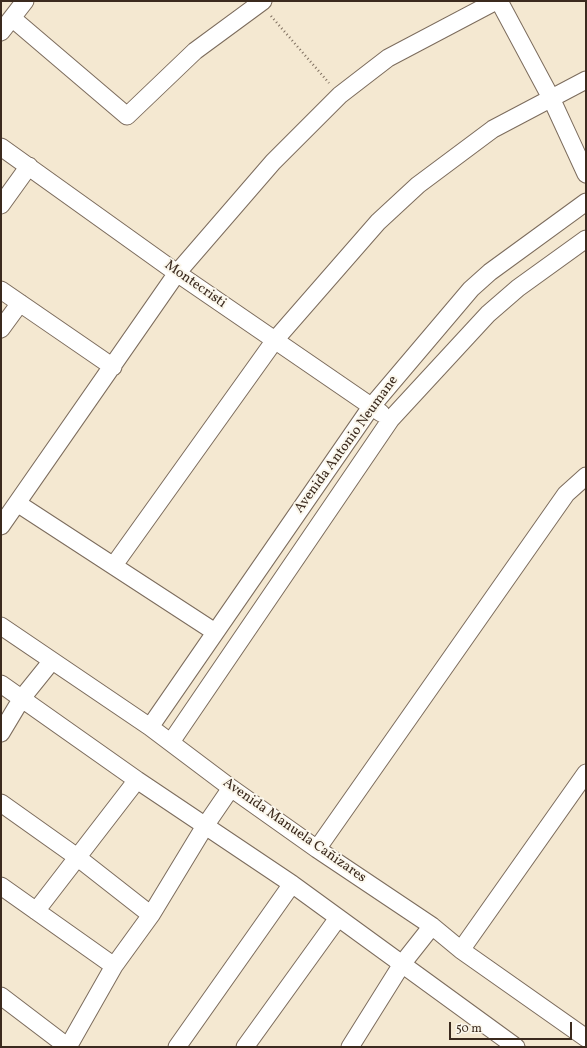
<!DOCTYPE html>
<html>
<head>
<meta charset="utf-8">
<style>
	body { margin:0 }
	#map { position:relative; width:587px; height:1048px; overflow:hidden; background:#f4e8d1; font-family:Vollkorn,serif }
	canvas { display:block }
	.frame { position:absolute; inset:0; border:2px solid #3b2a1e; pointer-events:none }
	.scale { position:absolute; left:449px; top:1022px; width:123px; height:18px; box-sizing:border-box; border:2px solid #3b2a1e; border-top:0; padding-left:5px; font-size:12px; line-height:14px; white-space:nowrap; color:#3b2a1e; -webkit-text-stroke:3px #fbf7ec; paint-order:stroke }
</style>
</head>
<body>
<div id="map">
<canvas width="587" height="1048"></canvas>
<div class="frame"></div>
<div class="scale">50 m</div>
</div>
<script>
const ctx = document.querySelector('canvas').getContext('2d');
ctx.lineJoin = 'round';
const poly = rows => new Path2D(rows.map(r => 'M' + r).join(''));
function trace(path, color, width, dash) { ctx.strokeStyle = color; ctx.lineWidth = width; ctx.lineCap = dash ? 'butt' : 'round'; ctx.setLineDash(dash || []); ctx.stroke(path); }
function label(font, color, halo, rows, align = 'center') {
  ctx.font = font + ' Vollkorn,serif'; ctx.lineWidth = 4; ctx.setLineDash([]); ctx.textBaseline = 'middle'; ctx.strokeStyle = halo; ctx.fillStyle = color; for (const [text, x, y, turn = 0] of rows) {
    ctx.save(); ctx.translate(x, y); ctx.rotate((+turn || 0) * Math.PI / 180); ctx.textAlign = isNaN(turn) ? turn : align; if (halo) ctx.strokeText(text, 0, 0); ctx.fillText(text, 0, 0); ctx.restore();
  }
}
const path = poly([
	[271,16,329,83]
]);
const street = poly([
	[499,1,551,98,586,174],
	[12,18,127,116,195,51,263,1],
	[1,32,25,1],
	[1,147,177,273,381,413],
	[1,205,29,166],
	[1,290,113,367],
	[1,329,20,303],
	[17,503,215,632],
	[1,526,177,273,273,162,340,95,388,58,496,1],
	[114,565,275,340,378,222,418,185,493,129,586,80],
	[1,626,150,727,231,788,317,849,432,926,461,950,586,1038],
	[1,684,137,780,292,884,516,1047],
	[150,727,371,407,471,289,490,272,586,202],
	[1,733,22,698,51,662],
	[171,742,391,419,488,314,518,288,586,239],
	[1,803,77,857,151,915],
	[317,849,566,494,586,476],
	[1,886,114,966],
	[36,911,137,780],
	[461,950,586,773],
	[1,996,68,1047],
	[68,1047,114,966,151,915,205,826,231,788],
	[177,1047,292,884],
	[245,1047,338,918],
	[350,1047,402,964,432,926]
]);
const streetNames = [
	["Montecristi",195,285,35],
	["Avenida Antonio Neumane",347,445,-54],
	["Avenida Manuela Cañizares",294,831,35]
];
trace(street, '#7c6c5d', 19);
trace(path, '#7c6c5d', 2.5, [1, 3]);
trace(street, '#fff', 17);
label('14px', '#3b2a1e', '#fbf7ec', streetNames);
</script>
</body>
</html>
